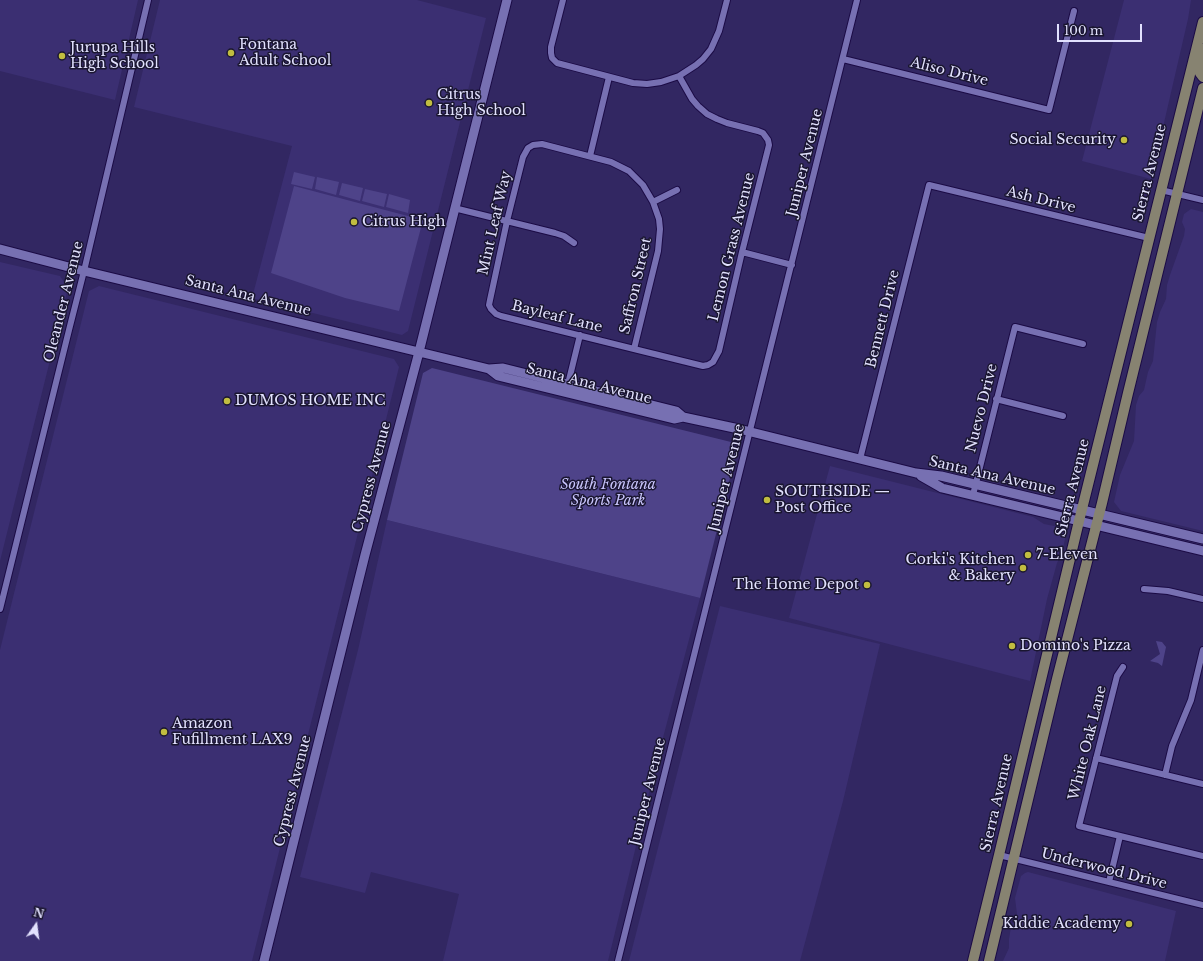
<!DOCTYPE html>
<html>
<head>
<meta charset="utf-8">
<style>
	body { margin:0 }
	#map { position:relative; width:1203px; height:961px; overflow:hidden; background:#322762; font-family:"Libre Baskerville",serif }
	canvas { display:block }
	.north { position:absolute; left:16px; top:905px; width:40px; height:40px; -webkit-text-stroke:3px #1a1630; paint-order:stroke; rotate:14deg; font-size:11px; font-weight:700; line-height:16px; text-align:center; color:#e2e1fe }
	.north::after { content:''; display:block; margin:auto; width:14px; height:18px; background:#e2e1fe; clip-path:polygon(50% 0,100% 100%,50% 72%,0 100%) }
	.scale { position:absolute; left:1057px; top:24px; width:85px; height:18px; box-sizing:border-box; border:2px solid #e2e1fe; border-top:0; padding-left:5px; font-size:12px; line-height:14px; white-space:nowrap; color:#e2e1fe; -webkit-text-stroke:3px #1a1630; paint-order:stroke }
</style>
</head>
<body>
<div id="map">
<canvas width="1203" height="961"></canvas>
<div class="north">N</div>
<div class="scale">100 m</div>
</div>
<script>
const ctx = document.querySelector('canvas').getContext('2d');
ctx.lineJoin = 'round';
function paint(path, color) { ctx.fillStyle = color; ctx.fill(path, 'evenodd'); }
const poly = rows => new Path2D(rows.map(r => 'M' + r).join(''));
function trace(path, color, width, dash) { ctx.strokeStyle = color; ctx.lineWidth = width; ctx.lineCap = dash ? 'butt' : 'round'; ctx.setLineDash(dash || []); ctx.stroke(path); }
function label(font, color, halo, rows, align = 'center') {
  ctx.font = font + ' "Libre Baskerville",serif'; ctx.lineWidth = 3; ctx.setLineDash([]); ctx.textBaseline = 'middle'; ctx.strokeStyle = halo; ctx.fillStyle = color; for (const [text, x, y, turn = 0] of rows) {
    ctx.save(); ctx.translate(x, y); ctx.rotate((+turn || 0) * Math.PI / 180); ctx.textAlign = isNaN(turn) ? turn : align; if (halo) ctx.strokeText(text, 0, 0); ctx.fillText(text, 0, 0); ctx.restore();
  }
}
const built = poly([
	[0,0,138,0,115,100,0,71],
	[160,0,417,0,486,18,408,331,402,335,252,298,292,146,134,107],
	[1124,0,1191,0,1188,19,1151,179,1082,161],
	[1191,209,1203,212,1203,531,1121,511,1114,502,1120,475,1134,441,1136,405,1139,396,1144,390,1148,372,1153,361,1157,322,1160,312,1166,299,1167,285,1170,275,1184,236,1185,229,1182,222,1184,214],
	[0,262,60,276,68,288,0,561],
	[99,286,394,359,399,367,252,961,0,961,0,650,89,291],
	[830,466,1033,517,1044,524,1059,527,1063,530,1065,534,1065,539,1062,553,1057,563,1047,599,1030,681,789,618],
	[387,520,700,598,656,764,608,961,443,961,459,894,371,872,365,893,300,877,358,650],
	[720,606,880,644,843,801,800,961,629,961],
	[1028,872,1176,911,1165,961,1003,961,1009,948,1009,939,1011,927,1017,914,1015,898,1021,876,1025,873]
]);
const green = poly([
	[294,172,315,177,312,189,291,184],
	[317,177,339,182,336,195,315,189],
	[342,183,363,188,360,201,339,195],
	[294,186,423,220,399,311,345,298,271,273],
	[365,189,387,194,384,207,362,201],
	[389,194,410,200,408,213,386,207],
	[432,368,731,442,737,450,700,598,387,520,423,373],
	[1156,641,1162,642,1166,647,1162,666,1158,663,1150,661,1160,654]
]);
const street = poly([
	[563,0,551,47,551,53,552,58,557,63,633,83,647,84,661,82,679,76,696,65,703,59,711,49,719,31,727,0],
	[843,59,1049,110,1074,11],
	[590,156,609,77],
	[1161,190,1203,200],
	[653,202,677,190],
	[454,208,555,233,564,236,574,243],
	[742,252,792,265],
	[634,349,658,251,660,229,659,219,653,202,643,185,629,171,611,162,542,144,533,145,528,148,523,157,507,221,490,300,489,305,491,309,496,314,501,316,634,349,703,366,708,365,713,362,719,351,742,252,769,145,768,140,763,133,758,131,727,123,717,119,707,114,698,106,692,99,679,76],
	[568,384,580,335],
	[996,399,1063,416],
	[860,459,929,185,1149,238],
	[973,495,1015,327,1083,344],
	[1144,589,1168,591,1203,599],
	[0,609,69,330,84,271,148,0],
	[1123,667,1117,676,1079,826,1203,856],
	[1096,758,1203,784],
	[1165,775,1172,746,1191,700,1203,650],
	[999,855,1203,905],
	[1109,882,1120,836],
	[618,961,857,0]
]);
const secondary = poly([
	[0,249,84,271,419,352,489,369,503,368,676,411,683,417,739,429,916,473,941,476,1203,539],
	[489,369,498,376,674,419,683,417],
	[921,476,942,488,1203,551],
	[264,961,365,555,419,352,507,0]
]);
const primary = poly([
	[1203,49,1199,68,1200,73,1203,77],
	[973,961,999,855,1079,521,1203,22],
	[989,961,1057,679,1102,503,1128,393,1203,88]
]);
const markers = [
	[231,53,4,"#c1bd40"],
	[62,56,4,"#c1bd40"],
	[429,103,4,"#c1bd40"],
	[1124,140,4,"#c1bd40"],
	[354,222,4,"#c1bd40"],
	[227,401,4,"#c1bd40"],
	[767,500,4,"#c1bd40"],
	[1028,555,4,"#c1bd40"],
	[1023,568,4,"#c1bd40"],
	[867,585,4,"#c1bd40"],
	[1012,646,4,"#c1bd40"],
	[164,732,4,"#c1bd40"],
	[1129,924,4,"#c1bd40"]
];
const poiNames = [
	["Fontana",239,45],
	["Adult School",239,61],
	["Jurupa Hills",70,48],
	["High School",70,64],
	["Citrus",437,95],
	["High School",437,111],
	["Social Security",1116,140,"right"],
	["Citrus High",362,222],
	["DUMOS HOME INC",235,401],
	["SOUTHSIDE —",775,492],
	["Post Office",775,508],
	["7-Eleven",1036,555],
	["Corki's Kitchen",1015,560,"right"],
	["& Bakery",1015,576,"right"],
	["The Home Depot",859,585,"right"],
	["Domino's Pizza",1020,646],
	["Amazon",172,724],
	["Fufillment LAX9",172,740],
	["Kiddie Academy",1121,924,"right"]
];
const streetNames = [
	["Aliso Drive",949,72,14],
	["Juniper Avenue",805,163,-76],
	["Sierra Avenue",1150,173,-76],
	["Ash Drive",1041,200,14],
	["Mint Leaf Way",495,223,-77],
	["Lemon Grass Avenue",732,247,-76],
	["Saffron Street",636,286,-77],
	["Santa Ana Avenue",248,296,14],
	["Oleander Avenue",64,302,-76],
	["Bayleaf Lane",557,317,14],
	["Bennett Drive",883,319,-76],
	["Santa Ana Avenue",589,384,14],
	["Nuevo Drive",982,408,-76],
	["Santa Ana Avenue",992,476,13],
	["Cypress Avenue",372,477,-75],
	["Juniper Avenue",727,478,-76],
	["Sierra Avenue",1073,488,-76],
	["White Oak Lane",1088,743,-76],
	["Cypress Avenue",293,791,-76],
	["Juniper Avenue",648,792,-76],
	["Sierra Avenue",997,803,-77],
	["Underwood Drive",1104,869,14]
];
const parkNames = [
	["South Fontana",608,485],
	["Sports Park",608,501]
];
paint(built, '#3b2f72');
paint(green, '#4e4389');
trace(street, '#1b0b45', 8);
trace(secondary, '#1b0b45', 11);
trace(primary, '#1b0b45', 12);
trace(street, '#7770b2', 6);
trace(secondary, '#7770b2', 9);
trace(primary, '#878371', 10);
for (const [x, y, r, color] of markers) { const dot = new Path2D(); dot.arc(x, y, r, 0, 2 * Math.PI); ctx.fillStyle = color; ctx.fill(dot); trace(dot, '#1a1630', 1.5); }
label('14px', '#e2e1fe', '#1a1630', poiNames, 'left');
label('14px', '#e2e1fe', '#1a1630', streetNames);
label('italic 14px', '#c8c4fb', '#1a1630', parkNames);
</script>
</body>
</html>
